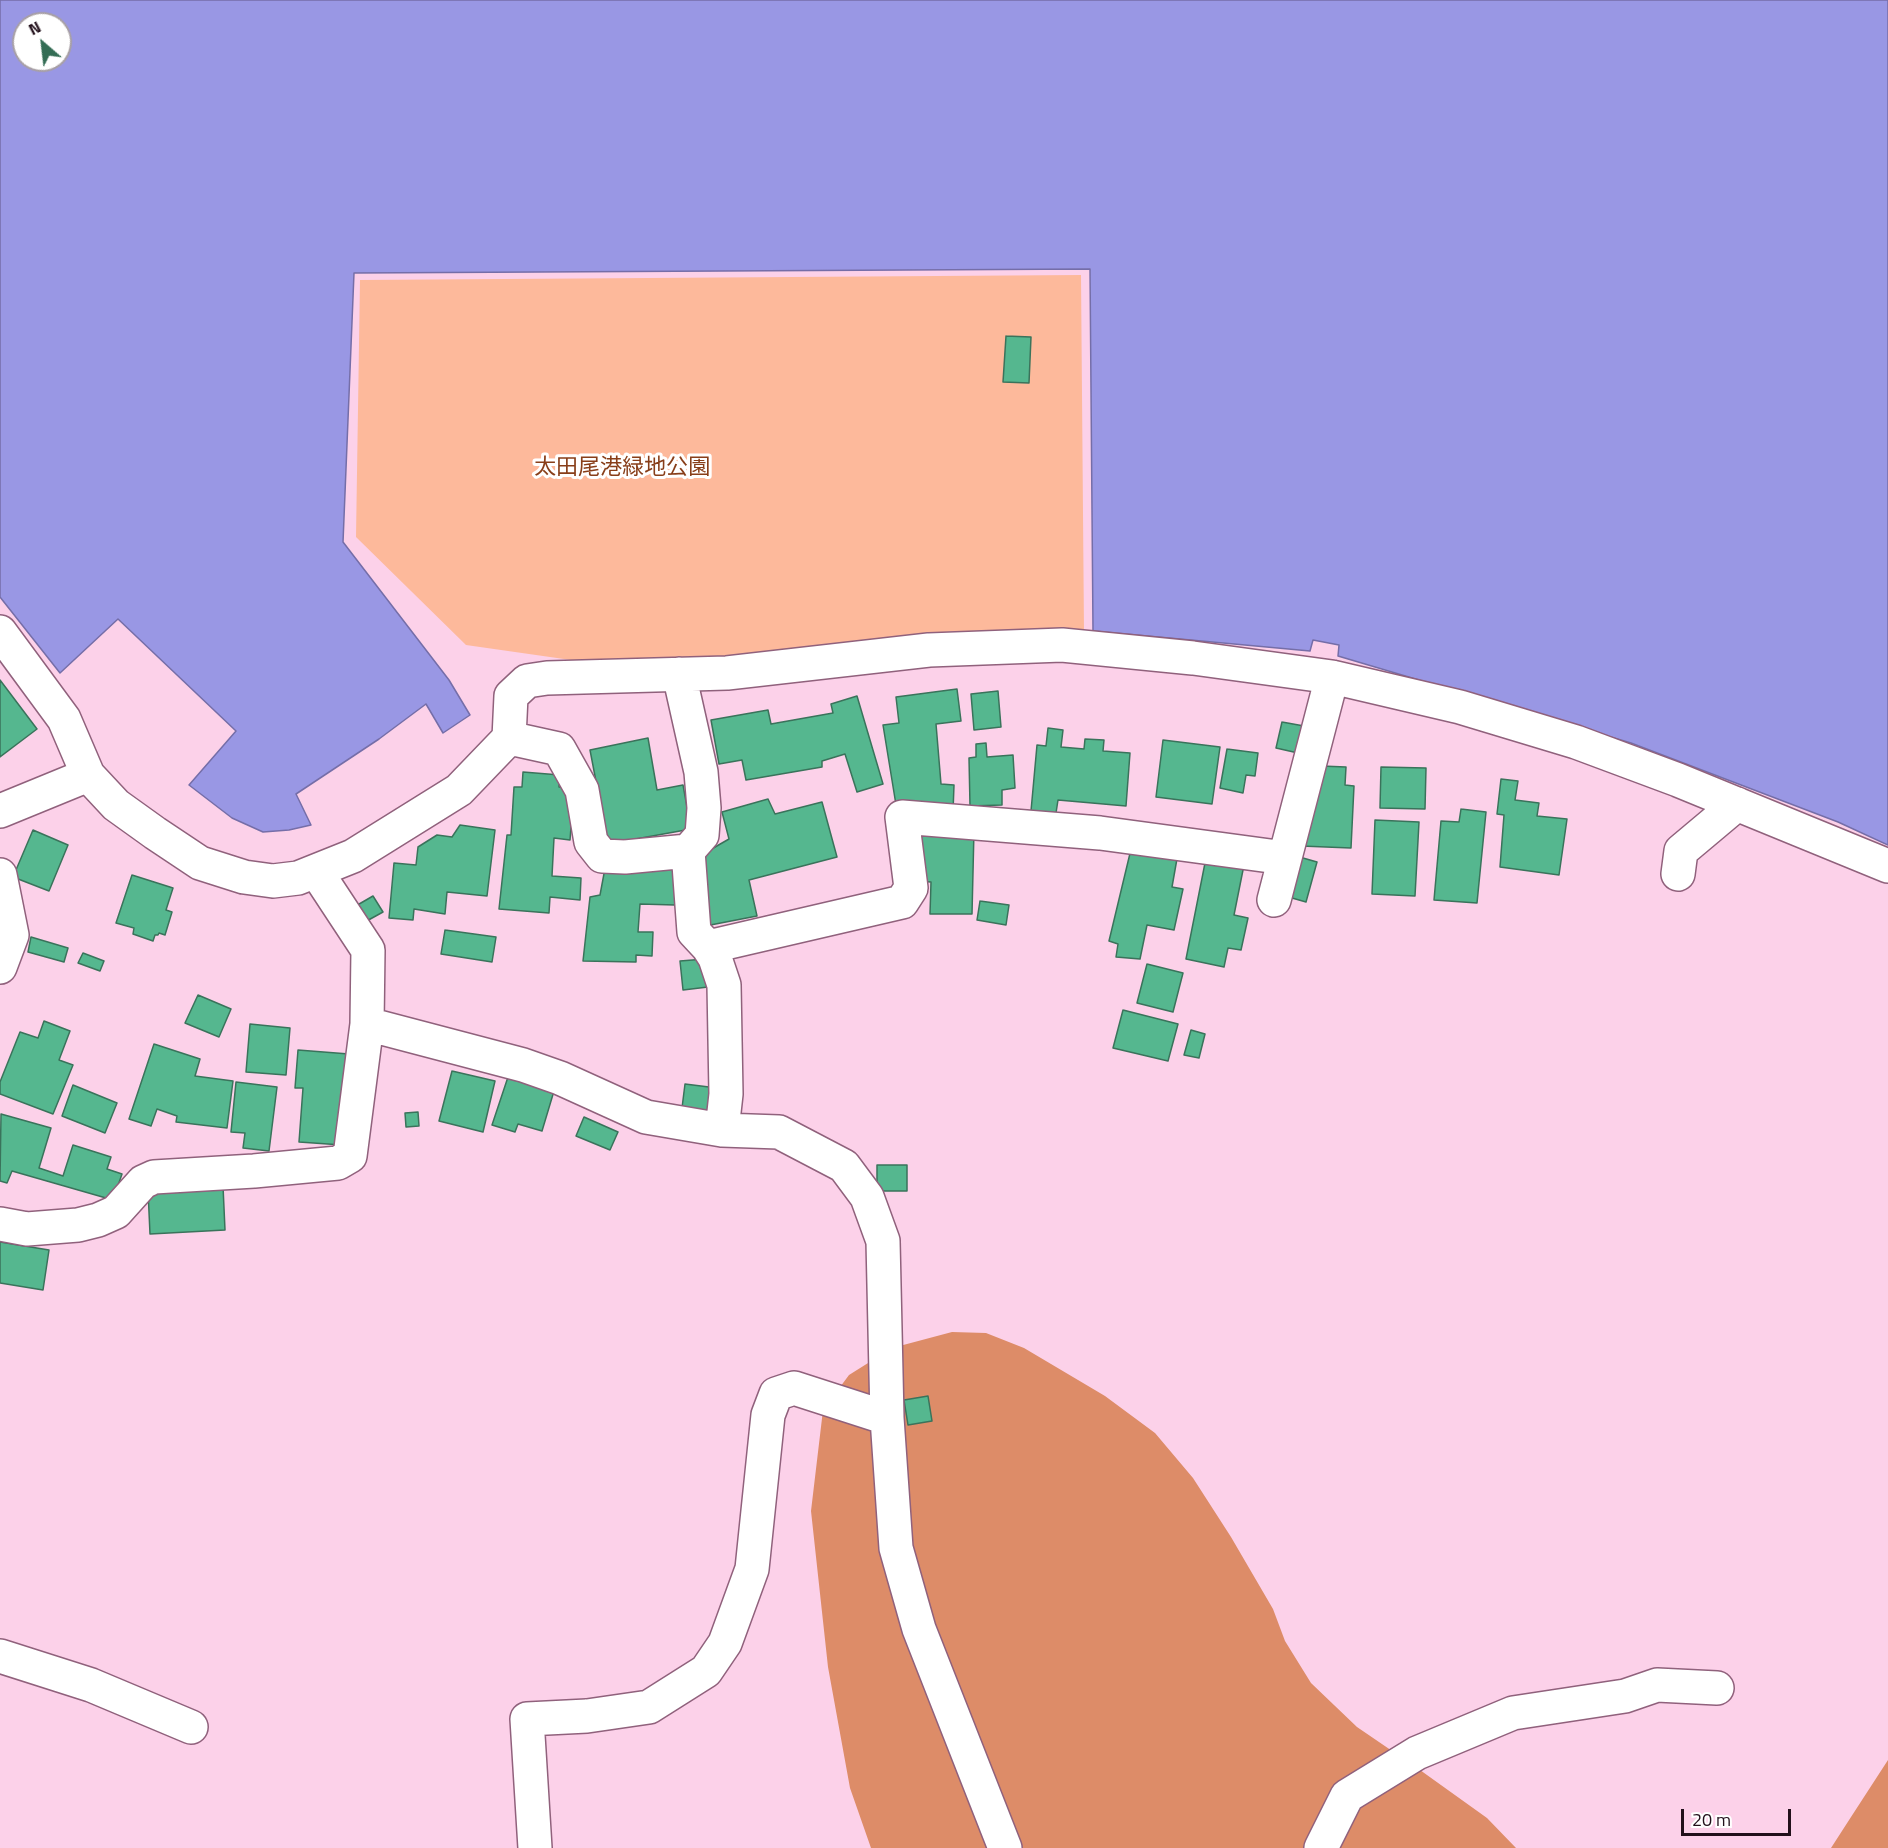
<!DOCTYPE html>
<html>
<head>
<meta charset="utf-8">
<style>
	body { margin:0 }
	#map { position:relative; width:1888px; height:1848px; overflow:hidden; background:#fcd1e9; font-family:"Titillium Web",sans-serif }
	canvas { display:block }
	.north { position:absolute; left:12px; top:12px; width:60px; height:60px; box-sizing:border-box; background:#fff; border:2px solid #a79fa4; border-radius:50%; rotate:332deg; font-size:16px; font-weight:700; line-height:24px; text-align:center; color:#22101b }
	.north::after { content:''; display:block; margin:auto; width:21px; height:27px; background:#346d55; clip-path:polygon(50% 0,100% 100%,50% 72%,0 100%) }
	.scale { position:absolute; left:1681px; top:1809px; width:110px; height:27px; box-sizing:border-box; border:3px solid #22101b; border-top:0; padding-left:8px; font-size:18px; line-height:21px; white-space:nowrap; color:#22101b; -webkit-text-stroke:4px #fff; paint-order:stroke }
</style>
</head>
<body>
<div id="map">
<canvas width="1888" height="1848"></canvas>
<div class="north">N</div>
<div class="scale">20 m</div>
</div>
<script>
const ctx = document.querySelector('canvas').getContext('2d');
ctx.lineJoin = 'round';
function paint(path, color) { ctx.fillStyle = color; ctx.fill(path, 'evenodd'); }
const poly = rows => new Path2D(rows.map(r => 'M' + r).join(''));
function trace(path, color, width, dash) { ctx.strokeStyle = color; ctx.lineWidth = width; ctx.lineCap = dash ? 'butt' : 'round'; ctx.setLineDash(dash || []); ctx.stroke(path); }
function label(font, color, halo, rows, align = 'center') {
  ctx.font = font + ' "Titillium Web","Noto Sans JP",sans-serif'; ctx.lineWidth = 6; ctx.setLineDash([]); ctx.textBaseline = 'middle'; ctx.strokeStyle = halo; ctx.fillStyle = color; for (const [text, x, y, turn = 0] of rows) {
    ctx.save(); ctx.translate(x, y); ctx.rotate((+turn || 0) * Math.PI / 180); ctx.textAlign = isNaN(turn) ? turn : align; if (halo) ctx.strokeText(text, 0, 0); ctx.fillText(text, 0, 0); ctx.restore();
  }
}
const green = poly([
	[1081,275,1084,632,956,631,696,660,578,661,466,645,356,537,360,280]
]);
const forest = poly([
	[952,1332,986,1333,1024,1348,1105,1396,1155,1433,1193,1478,1231,1537,1273,1609,1285,1641,1311,1683,1357,1727,1420,1770,1487,1818,1516,1848,871,1848,850,1788,828,1667,811,1511,823,1410,849,1375,892,1348],
	[1888,1760,1888,1848,1831,1848,1851,1817]
]);
const water = poly([
	[0,0,1888,0,1888,845,1838,822,1631,743,1338,656,1339,645,1313,640,1310,651,1093,631,1090,269,354,273,343,542,449,680,470,715,443,733,426,704,379,739,296,794,311,825,289,830,263,832,232,818,189,785,236,731,118,619,60,673,0,597,0,0],
	[24,24,60,24,60,60,24,60,24,24]
]);
const building = poly([
	[1006,336,1031,337,1029,383,1003,382,1006,336],
	[0,680,37,729,0,757,0,680],
	[957,689,961,721,936,724,941,784,954,785,953,812,897,811,883,725,899,723,896,697,957,689],
	[998,691,1001,727,974,730,971,694,998,691],
	[857,696,883,784,857,792,845,754,822,761,822,767,746,780,742,760,719,764,711,720,768,710,771,724,833,713,831,704,857,696],
	[1282,722,1304,726,1298,753,1276,748,1282,722],
	[1048,728,1063,730,1061,747,1084,749,1085,739,1104,740,1103,751,1130,753,1126,806,1058,800,1056,813,1031,811,1037,745,1046,746,1048,728],
	[648,738,657,790,683,785,691,829,608,844,590,750,648,738],
	[1163,740,1220,747,1212,804,1156,797,1163,740],
	[986,743,987,757,1013,755,1015,788,1002,790,1002,805,970,806,969,758,976,757,976,744,986,743],
	[1227,749,1258,753,1255,776,1246,775,1243,793,1220,788,1227,749],
	[1321,766,1346,767,1345,785,1354,786,1351,848,1301,846,1302,826,1310,826,1313,784,1321,766],
	[1381,767,1426,768,1425,809,1380,808,1381,767],
	[523,772,560,775,559,787,574,789,570,840,554,838,552,876,581,878,580,900,550,897,549,913,499,909,507,835,511,835,514,787,522,787,523,772],
	[1501,779,1518,781,1515,800,1539,803,1537,816,1567,819,1559,875,1500,867,1504,815,1497,814,1501,779],
	[768,799,775,814,822,802,837,857,749,880,757,916,700,927,696,858,729,839,722,812,768,799],
	[1461,809,1486,812,1477,903,1434,900,1441,821,1459,822,1461,809],
	[1375,820,1419,822,1415,896,1372,894,1375,820],
	[460,825,495,830,487,896,447,892,445,914,414,909,413,920,389,918,394,863,416,865,418,847,437,835,452,837,460,825],
	[918,827,974,830,972,914,930,914,931,882,915,881,918,827],
	[33,830,68,845,49,891,13,877,33,830],
	[1132,845,1178,853,1172,887,1183,889,1174,930,1147,925,1140,959,1116,957,1118,944,1109,941,1132,845],
	[1296,856,1317,862,1306,902,1285,896,1296,856],
	[1206,858,1244,865,1234,915,1248,918,1241,950,1228,948,1224,967,1186,959,1206,858],
	[606,863,676,864,675,905,640,904,638,932,653,932,652,956,636,955,636,962,583,961,590,897,600,895,606,863],
	[132,875,173,888,166,910,172,912,165,935,159,933,158,935,155,935,153,941,133,934,134,928,116,923,132,875],
	[373,896,383,912,363,923,354,907,373,896],
	[980,901,1009,905,1006,925,977,920,980,901],
	[445,930,496,937,492,962,441,954,445,930],
	[31,937,68,948,64,962,28,952,31,937],
	[83,953,104,961,100,971,78,963,83,953],
	[705,959,708,987,683,990,680,961,705,959],
	[1147,964,1183,973,1173,1012,1137,1003,1147,964],
	[198,995,231,1009,219,1037,185,1023,198,995],
	[1123,1010,1178,1024,1168,1061,1113,1048,1123,1010],
	[44,1021,70,1031,59,1060,73,1065,53,1114,0,1094,0,1082,20,1032,38,1038,44,1021],
	[250,1024,290,1028,286,1075,246,1072,250,1024],
	[1191,1030,1205,1034,1199,1058,1184,1055,1191,1030],
	[154,1044,200,1059,195,1076,233,1081,227,1128,176,1122,177,1116,157,1109,151,1126,129,1119,154,1044],
	[298,1050,349,1054,342,1145,299,1142,303,1088,295,1088,298,1050],
	[452,1071,495,1081,483,1132,439,1121,452,1071],
	[508,1077,554,1091,542,1131,518,1124,515,1132,492,1125,508,1077],
	[236,1082,277,1087,269,1151,243,1148,245,1133,231,1132,236,1082],
	[685,1084,717,1088,713,1112,682,1108,685,1084],
	[73,1085,117,1103,105,1133,62,1116,73,1085],
	[418,1112,419,1126,406,1127,405,1113,418,1112],
	[1,1114,51,1128,39,1168,63,1176,73,1145,111,1157,107,1169,122,1174,113,1200,12,1171,7,1183,0,1181,1,1114],
	[584,1117,618,1132,610,1150,576,1136,584,1117],
	[877,1165,907,1165,907,1191,877,1191,877,1165],
	[223,1186,225,1230,150,1234,148,1190,223,1186],
	[0,1242,49,1250,43,1290,0,1283,0,1242],
	[928,1396,932,1421,908,1425,904,1400,928,1396]
]);
const minor = poly([
	[0,632,64,719,88,775,116,805,155,833,200,863,244,877,273,881,298,878,353,856,459,790,509,738,511,696,527,681,547,678,727,673,929,650,1062,645,1193,658,1332,677,1460,707,1576,742,1678,780,1888,866],
	[509,738,559,749,582,790,591,842,602,856,625,857,688,851,702,835,704,808,701,772,679,674],
	[0,811,88,775],
	[688,851,694,932,708,947,715,958,724,985,726,1094,722,1130],
	[316,871,368,950,367,1024],
	[1678,874,1681,851,1737,804],
	[0,875,12,935,0,967],
	[1274,900,1332,677],
	[708,947,902,902,911,888,902,817,1100,833,1285,858],
	[0,1224,27,1229,78,1225,98,1220,116,1212,143,1182,154,1177,254,1171,338,1163,350,1156,367,1024,523,1065,560,1078,646,1117,722,1130,779,1132,844,1166,867,1197,883,1241,887,1418,896,1548,919,1629,1005,1848],
	[0,1656,91,1685,191,1727],
	[535,1848,527,1719,587,1716,649,1707,706,1671,725,1643,752,1569,768,1415,776,1394,794,1388,887,1418],
	[1321,1848,1347,1796,1417,1753,1513,1713,1625,1696,1657,1685,1717,1688]
]);
const parkNames = [
	["太田尾港緑地公園",622,469]
];
paint(green, '#fdb99b');
paint(forest, '#dd8c68');
paint(water, '#9997e4');
trace(water, '#756ea8', 1.5);
paint(building, '#55b78f');
trace(building, '#3a735b', 1.5);
trace(minor, '#90617c', 36);
trace(minor, '#fff', 33);
label('22px', '#883e19', '#fff', parkNames);
</script>
</body>
</html>
